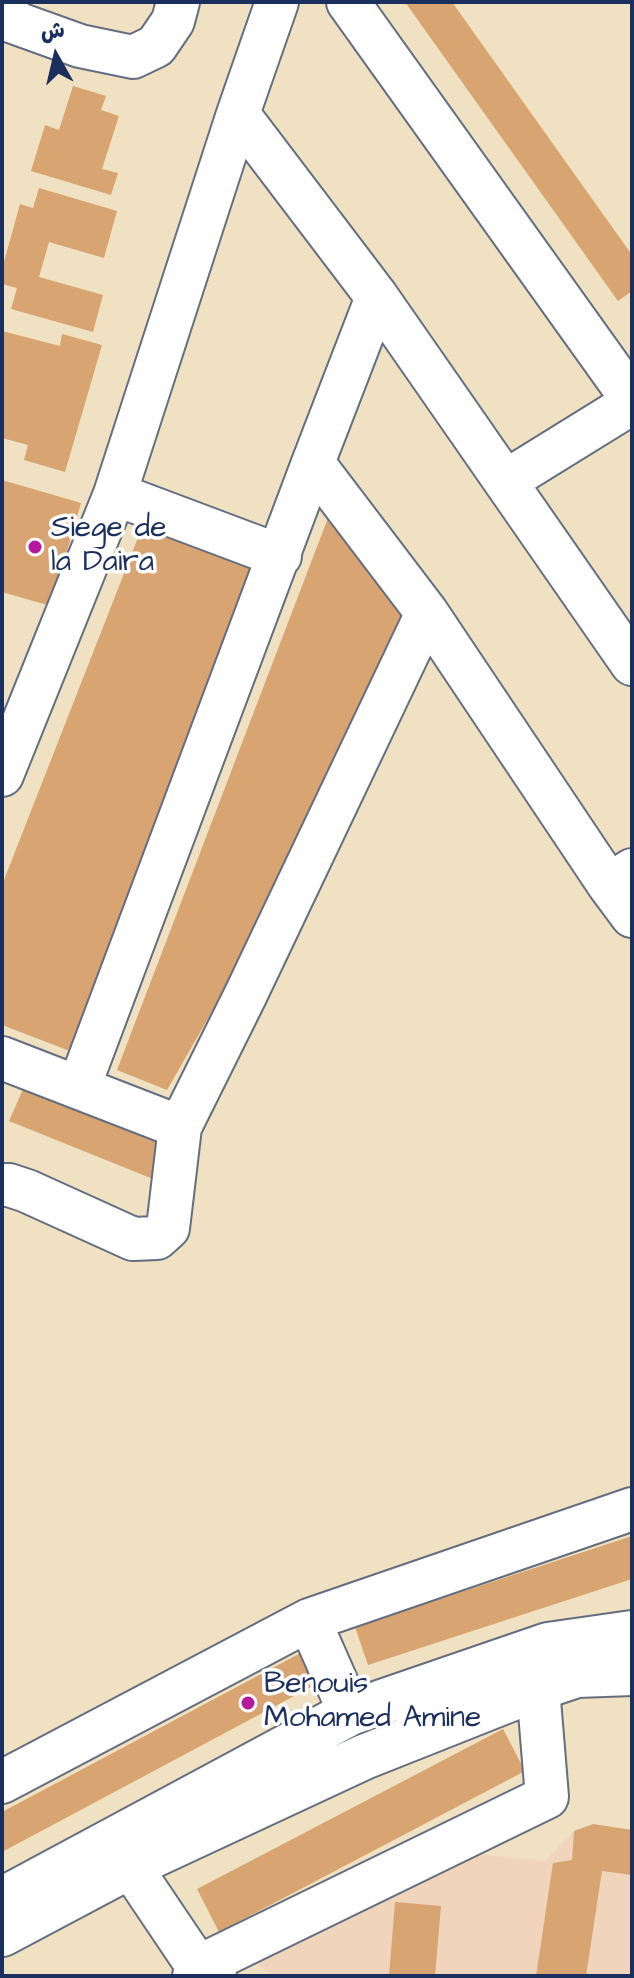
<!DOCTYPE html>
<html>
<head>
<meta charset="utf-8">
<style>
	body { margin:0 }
	#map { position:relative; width:634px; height:1978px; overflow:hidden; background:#efe1c1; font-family:"Architects Daughter","Playpen Sans Arabic",sans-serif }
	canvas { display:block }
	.frame { position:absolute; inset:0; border:4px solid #1b2f5e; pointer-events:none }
	.north { position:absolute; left:16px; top:16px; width:80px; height:80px; -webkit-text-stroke:6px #fff; paint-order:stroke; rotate:352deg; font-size:22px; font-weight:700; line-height:32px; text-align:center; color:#1b2f5e }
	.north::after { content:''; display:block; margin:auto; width:28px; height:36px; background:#1b2f5e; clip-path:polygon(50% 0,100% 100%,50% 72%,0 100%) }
</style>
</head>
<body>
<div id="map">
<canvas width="634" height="1978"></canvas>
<div class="frame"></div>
<div class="north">ش</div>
</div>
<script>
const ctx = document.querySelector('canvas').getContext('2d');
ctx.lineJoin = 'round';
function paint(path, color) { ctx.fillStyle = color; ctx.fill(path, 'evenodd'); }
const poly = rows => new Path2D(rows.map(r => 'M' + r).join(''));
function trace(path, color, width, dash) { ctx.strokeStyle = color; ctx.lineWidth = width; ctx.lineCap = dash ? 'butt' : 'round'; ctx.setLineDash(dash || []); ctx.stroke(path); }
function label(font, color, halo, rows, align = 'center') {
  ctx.font = font + ' "Architects Daughter",sans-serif'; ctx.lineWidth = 7; ctx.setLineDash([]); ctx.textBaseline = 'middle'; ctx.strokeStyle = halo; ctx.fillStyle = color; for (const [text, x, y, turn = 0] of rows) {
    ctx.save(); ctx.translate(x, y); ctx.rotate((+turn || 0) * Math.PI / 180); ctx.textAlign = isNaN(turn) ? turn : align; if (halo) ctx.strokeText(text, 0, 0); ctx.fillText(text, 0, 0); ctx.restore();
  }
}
const built = poly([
	[593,1824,632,1830,632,1976,275,1976,249,1960,466,1853,545,1861,574,1831]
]);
const building = poly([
	[405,2,452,2,632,255,632,291,618,301],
	[73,86,106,96,101,110,119,116,102,169,118,173,111,195,31,171,45,125,59,130],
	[39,188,117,211,104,258,49,242,39,277,103,295,93,332,11,309,17,288,2,284,2,269,20,204,33,208],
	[2,331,60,346,62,334,102,345,65,472,24,460,28,445,2,438],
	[2,480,81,503,51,606,2,592],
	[328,518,352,523,408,599,316,830,167,1090,117,1070],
	[143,525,264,571,75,1053,2,1025,2,885],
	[24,1087,167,1144,153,1179,9,1121],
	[632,1536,632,1579,368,1665,355,1627],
	[310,1648,326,1679,2,1852,2,1812],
	[503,1729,525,1771,219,1932,197,1889],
	[593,1824,632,1830,632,1875,602,1871,586,1976,536,1976,553,1863,572,1860,574,1831],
	[395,1902,441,1906,435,1976,389,1976]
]);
const minor = poly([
	[348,2,632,399],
	[2,18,80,46,133,57,156,46,173,21,178,2],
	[238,114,377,297,632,664],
	[313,463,427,613,609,885,632,870],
	[506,481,632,403],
	[115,494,280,556],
	[2,775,115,494,238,114,277,2],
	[609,885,632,916],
	[2,1058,180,1127],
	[79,1087,313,463,377,297],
	[2,1185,9,1185,27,1191,133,1239,157,1238,168,1228,180,1127,246,994,427,613],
	[309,1620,350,1713],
	[2,1782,309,1620,632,1509],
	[130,1866,198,1967,215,1976],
	[194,1976,198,1967,547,1797,538,1688]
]);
const major = poly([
	[2,17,6,2],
	[2,1900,350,1713,548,1645,632,1633],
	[2,1934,130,1866,364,1757,538,1688,577,1675,632,1673]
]);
const markers = [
	[35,547,8,"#b5179e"],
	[248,1703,8,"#b5179e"]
];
const poiNames = [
	["Siege de",51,530],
	["la Daira",51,564],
	["Benouis",264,1686],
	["Mohamed Amine",264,1720]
];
paint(built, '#f0d5bc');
paint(building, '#d8a472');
trace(minor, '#656d81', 46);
trace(major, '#656d81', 48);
trace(minor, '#fff', 42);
trace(major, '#fff', 44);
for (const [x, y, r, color] of markers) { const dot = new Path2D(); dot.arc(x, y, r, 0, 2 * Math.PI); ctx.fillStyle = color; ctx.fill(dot); trace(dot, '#fff', 3); }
label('30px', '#1b2f5e', '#fff', poiNames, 'left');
</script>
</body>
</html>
